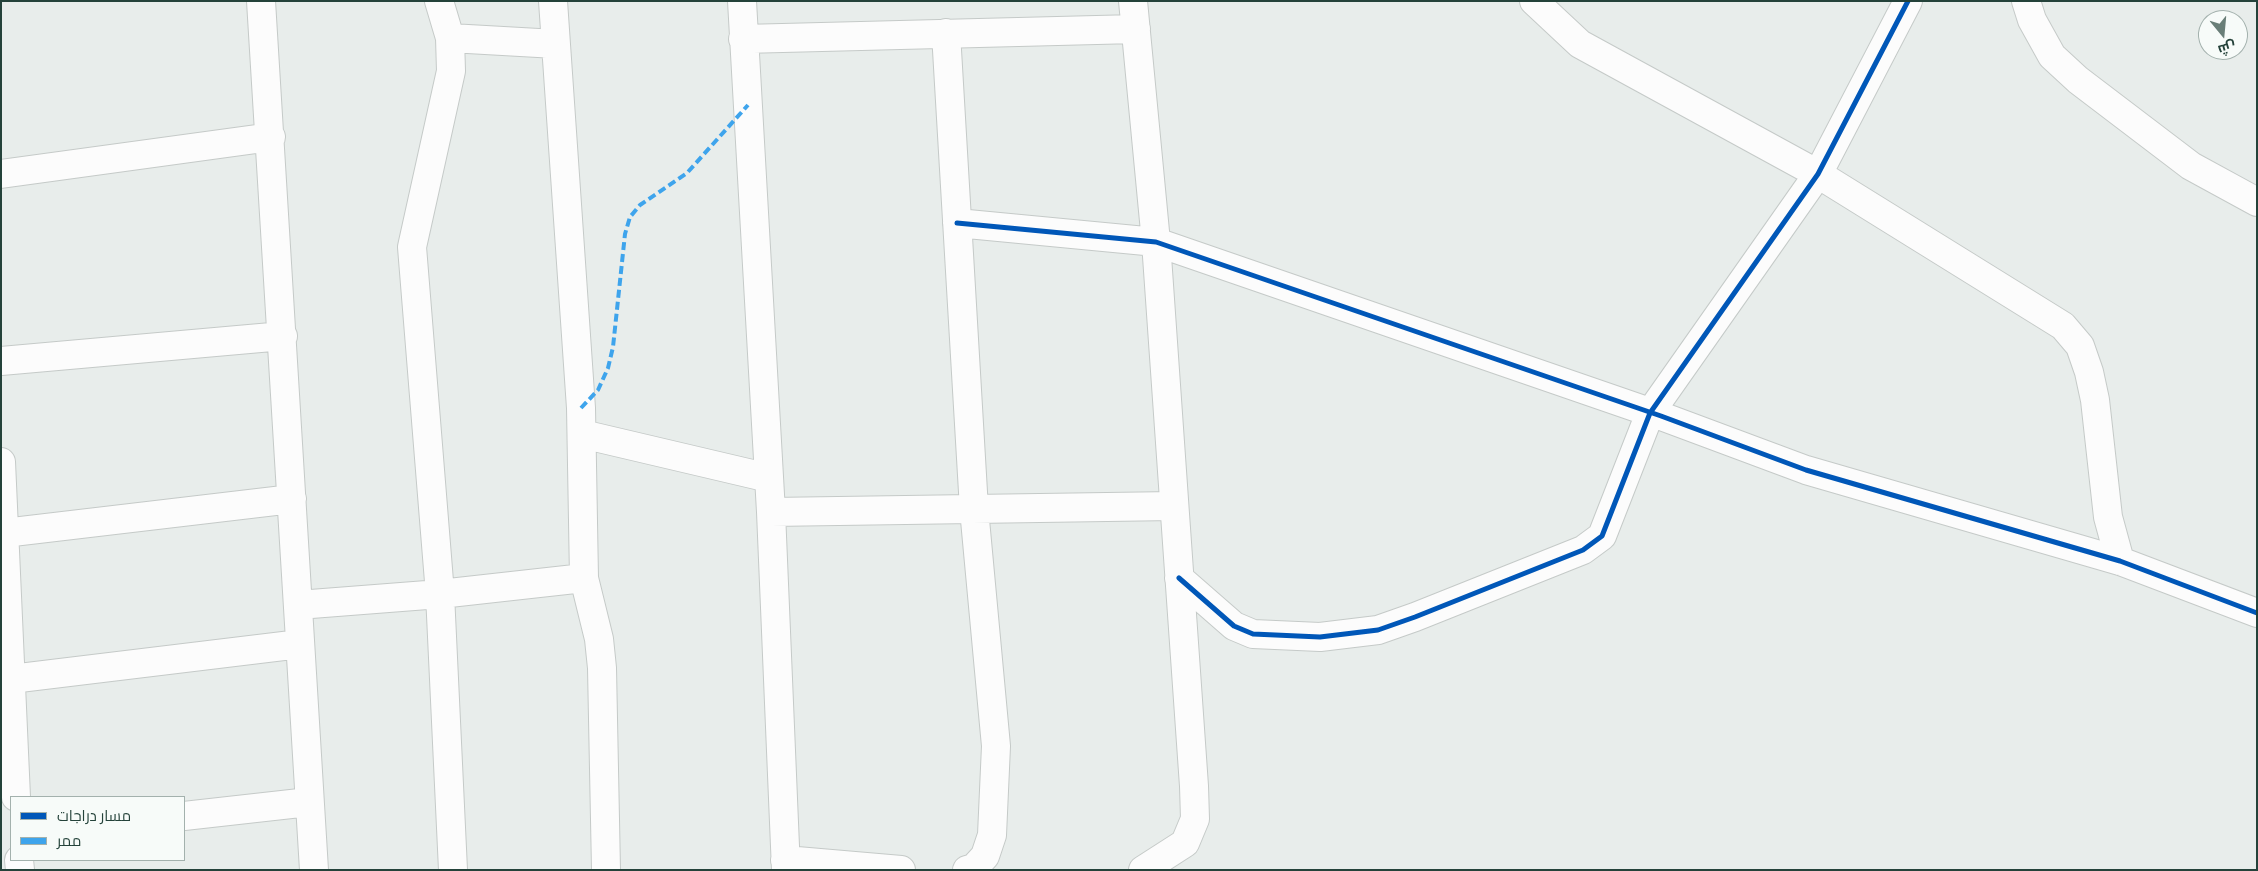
<!DOCTYPE html>
<html>
<head>
<meta charset="utf-8">
<style>
	body { margin:0 }
	#map { position:relative; width:2258px; height:871px; overflow:hidden; background:#e8edeb; font-family:Cabin,Cairo,sans-serif }
	canvas { display:block }
	.frame { position:absolute; inset:0; border:2px solid #24423a; pointer-events:none }
	.legend { position:absolute; left:10px; top:796px; width:175px; height:65px; box-sizing:border-box; background:#f7fbf9; border:1px solid #a3b1ad; margin:0; padding:6px 9px; list-style:none; font-size:15px; color:#24423a }
	.legend li { display:flex; align-items:center; gap:10px; height:25px }
	.legend b { width:25px; border:1px solid #a3b1ad }
	.north { position:absolute; left:2198px; top:10px; width:50px; height:50px; box-sizing:border-box; background:#f7fbf9; border:1px solid #a3b1ad; border-radius:50%; rotate:163deg; font-size:14px; font-weight:700; line-height:20px; text-align:center; color:#24423a }
	.north::after { content:''; display:block; margin:auto; width:18px; height:22px; background:#697e78; clip-path:polygon(50% 0,100% 100%,50% 72%,0 100%) }
</style>
</head>
<body>
<div id="map">
<canvas width="2258" height="871"></canvas>
<div class="frame"></div>
<ul class="legend">
<li><b style="height:6px;background:#0057b8"></b>مسار دراجات</li>
<li><b style="height:6px;background:#3ea4ec"></b>ممر</li>
</ul>
<div class="north">ش</div>
</div>
<script>
const ctx = document.querySelector('canvas').getContext('2d');
ctx.lineJoin = 'round';
const poly = rows => new Path2D(rows.map(r => 'M' + r).join(''));
function trace(path, color, width, dash) { ctx.strokeStyle = color; ctx.lineWidth = width; ctx.lineCap = dash ? 'butt' : 'round'; ctx.setLineDash(dash || []); ctx.stroke(path); }
const minor = poly([
	[261,1,314,870],
	[439,1,450,38,451,71,412,247,440,594,453,870],
	[553,1,581,408,584,578,599,639,602,668,606,870],
	[742,1,771,512,786,870],
	[1133,1,1156,242,1194,786,1195,819,1185,843,1143,870],
	[1534,1,1580,44,1818,174,2063,326,2080,346,2089,372,2095,400,2108,517,2120,561],
	[2026,1,2032,20,2052,56,2078,80,2191,166,2257,202],
	[946,33,974,509,996,746,992,835,985,856,974,868,967,870],
	[450,38,556,44],
	[743,39,1136,29],
	[1,174,271,137],
	[957,223,1156,242,1661,416,1806,470,2120,561,2257,613],
	[1,361,283,336],
	[582,434,769,478],
	[1,462,16,797],
	[771,512,1174,506],
	[4,533,292,499],
	[1179,578,1234,626,1253,634,1320,637,1378,630,1415,617,1583,550,1602,536,1650,413,1818,174,1908,1],
	[298,605,440,594,584,578],
	[11,679,300,644],
	[184,816,309,802],
	[19,860,20,870],
	[785,860,901,870]
]);
const quiet = poly([
	[581,408,598,390,608,368,613,347,625,234,630,217,640,205,687,173,748,105]
]);
const cycleway = poly([
	[957,223,1156,242,1661,416,1806,470,2120,561,2257,613],
	[1179,578,1234,626,1253,634,1320,637,1378,630,1415,617,1583,550,1602,536,1650,413,1818,174,1908,1]
]);
trace(minor, '#c5cac8', 30);
trace(minor, '#fcfcfc', 28);
trace(quiet, '#3ea4ec', 4, [8, 4]);
trace(cycleway, '#0057b8', 5);
</script>
</body>
</html>
